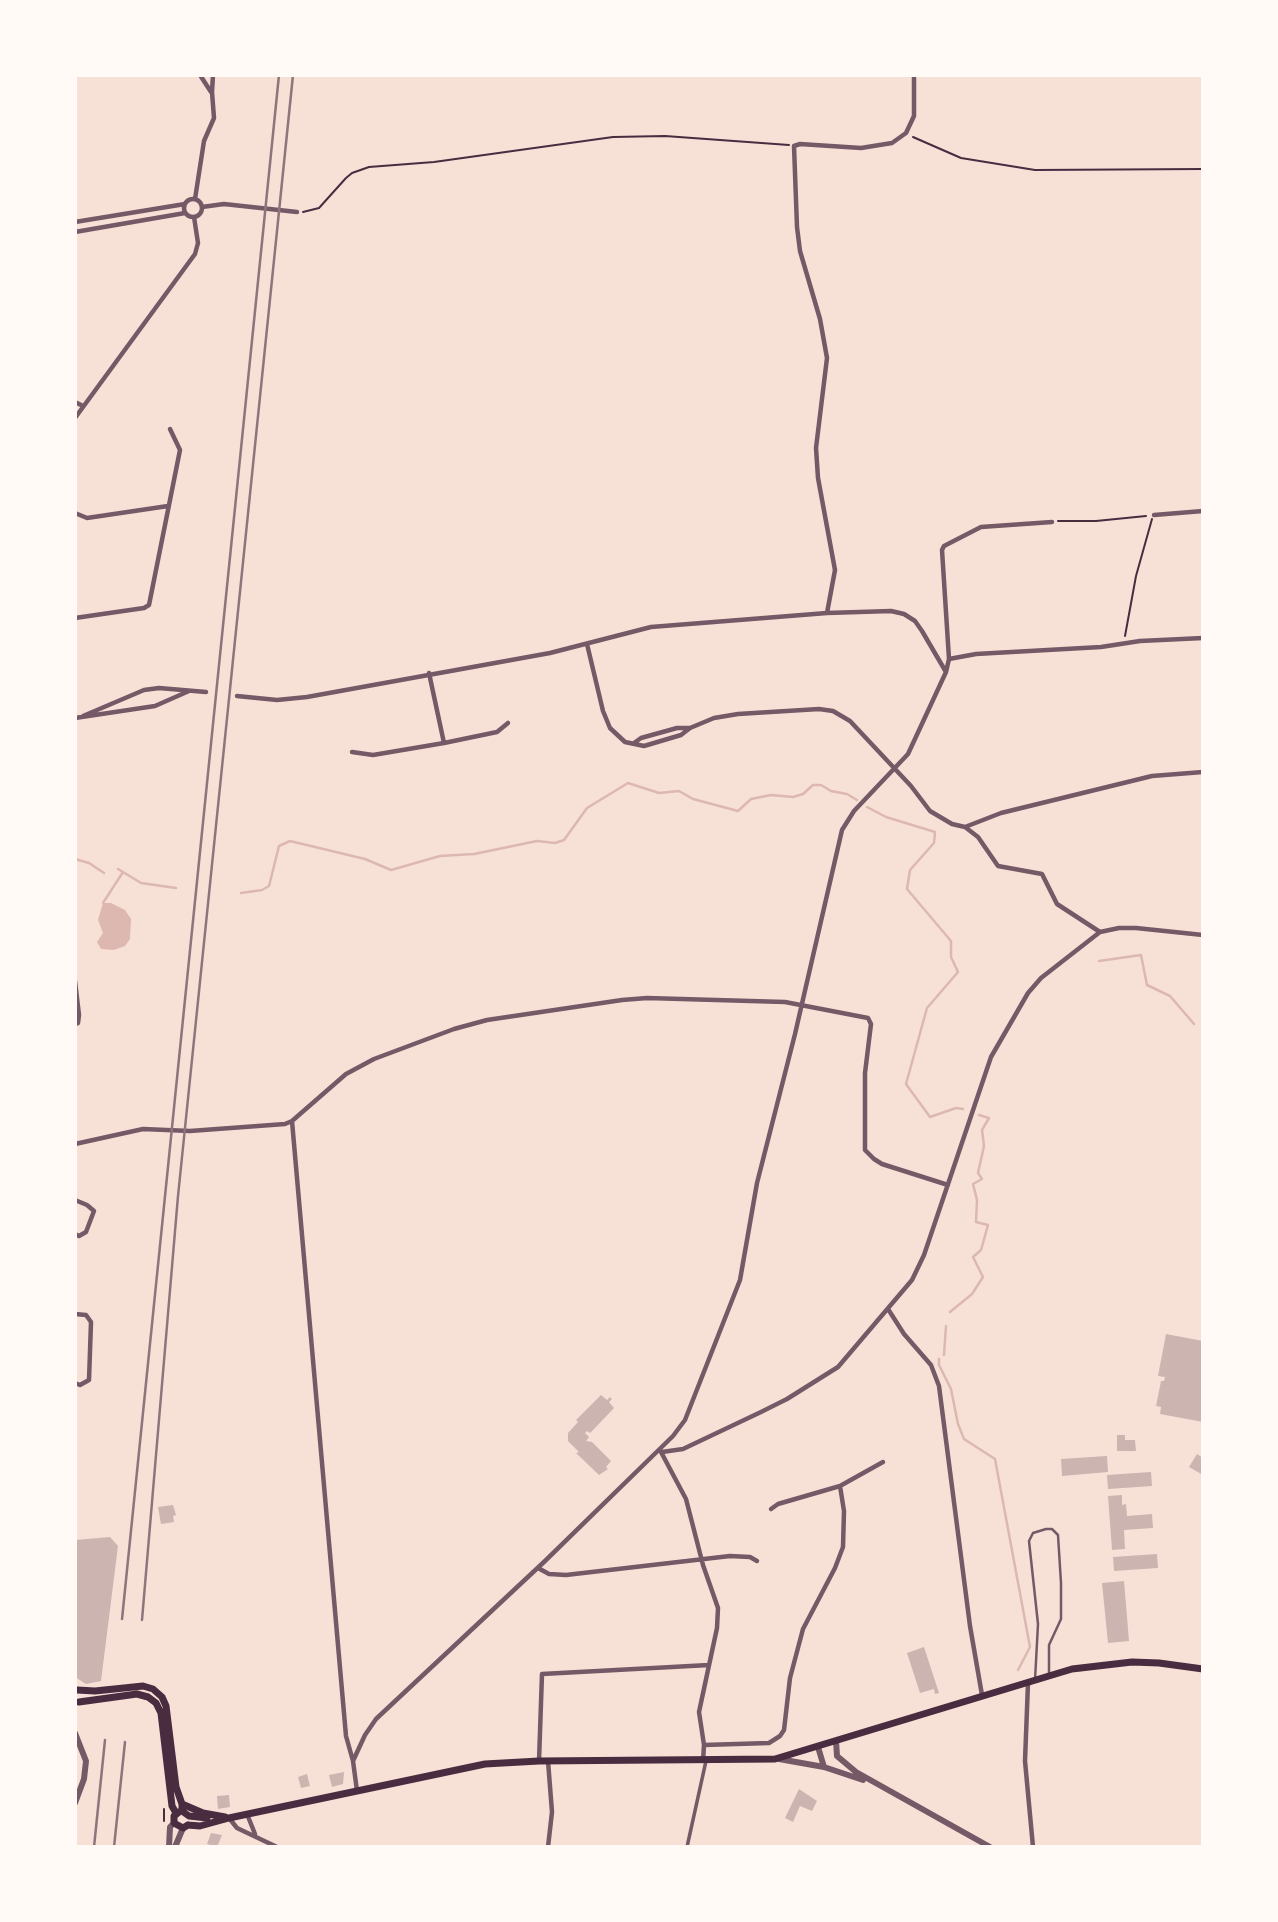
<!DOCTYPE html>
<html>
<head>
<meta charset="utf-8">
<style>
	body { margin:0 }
	#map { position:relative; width:1278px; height:1922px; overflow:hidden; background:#f7e1d7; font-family:Montserrat,sans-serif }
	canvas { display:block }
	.frame { position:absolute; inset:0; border:77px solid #fffaf5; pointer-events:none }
</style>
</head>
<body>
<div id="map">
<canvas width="1278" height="1922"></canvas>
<div class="frame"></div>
</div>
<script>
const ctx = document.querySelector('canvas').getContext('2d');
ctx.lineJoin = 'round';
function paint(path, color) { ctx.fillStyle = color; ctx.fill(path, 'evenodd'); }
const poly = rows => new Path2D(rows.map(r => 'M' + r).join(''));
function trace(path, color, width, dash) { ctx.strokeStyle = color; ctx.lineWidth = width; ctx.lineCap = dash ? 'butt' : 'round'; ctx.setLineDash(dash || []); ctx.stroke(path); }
const water = poly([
	[103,903,111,903,125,910,131,919,130,939,125,946,114,950,101,949,97,942,103,933,98,920]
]);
const stream = poly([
	[867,807,886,817,935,832,934,843,910,870,907,889,951,941,951,957,958,972,927,1008,906,1084,930,1117,956,1108,963,1109],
	[75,859,89,863,104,873],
	[118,869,141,883,176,888],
	[241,893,262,890,269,886,279,846,290,841,365,859,391,870,440,856,474,854,537,841,555,843,564,840,587,808,628,783,659,793,679,791,693,799,738,811,751,799,771,795,793,797,803,794,813,785,821,785,831,791,847,794,857,800],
	[103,903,123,872],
	[1099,961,1141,955,1147,985,1170,996,1194,1024],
	[950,1312,972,1294,983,1277,973,1257,981,1250,988,1225,976,1222,977,1200,973,1184,982,1179,978,1173,984,1146,982,1130,989,1118,979,1115],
	[944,1355,946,1326],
	[939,1359,939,1365,951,1389,958,1424,964,1439,995,1459,1030,1647,1018,1670]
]);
const building = poly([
	[1166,1334,1203,1341,1203,1422,1160,1414,1161,1407,1156,1406,1161,1381,1164,1381,1165,1377,1158,1376],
	[601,1395,607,1400,610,1397,612,1399,609,1402,614,1408,595,1428,590,1433,587,1431,585,1433,589,1437,586,1441,592,1442,611,1461,606,1467,608,1469,599,1475,576,1453,579,1452,568,1441,568,1433,578,1422,576,1420],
	[1117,1435,1125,1435,1125,1440,1135,1440,1136,1451,1117,1451],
	[1197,1454,1203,1458,1203,1475,1189,1467],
	[1107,1456,1108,1472,1062,1476,1061,1459],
	[1151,1472,1152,1486,1108,1489,1107,1475],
	[1122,1495,1122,1505,1126,1504,1127,1516,1152,1514,1153,1528,1124,1530,1125,1549,1112,1550,1108,1496],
	[173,1505,176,1515,173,1516,174,1522,161,1524,158,1507],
	[110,1537,118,1546,101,1681,86,1684,75,1677,75,1540],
	[1157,1554,1158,1568,1114,1571,1113,1557],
	[1124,1581,1129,1641,1108,1643,1102,1583],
	[924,1647,939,1693,935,1694,934,1689,920,1693,907,1653],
	[344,1772,343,1784,332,1787,329,1775],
	[307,1774,310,1786,301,1788,298,1777],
	[799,1789,817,1801,812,1811,800,1806,793,1822,785,1818],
	[229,1795,230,1807,218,1809,217,1796],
	[211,1833,222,1835,217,1847,207,1844]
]);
const path = poly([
	[913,137,961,158,1035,170,1203,169],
	[303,212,319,208,346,178,352,173,369,167,434,162,613,137,665,136,789,145],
	[1058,521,1096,521,1146,516],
	[1125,636,1136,576,1152,519],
	[164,1821,164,1809]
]);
const service = poly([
	[1035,1680,1038,1624,1029,1541,1033,1533,1046,1529,1052,1529,1058,1535,1061,1583,1061,1619,1049,1645,1049,1674]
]);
const pedestrian = poly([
	[687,1847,706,1761]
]);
const minor = poly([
	[200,75,211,92],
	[195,199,204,141,214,118,212,92,213,75],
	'184 208a9 9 0 1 1 18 0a9 9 0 1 1-18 0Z',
	[202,207,224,204,297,212],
	[75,222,185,204],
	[75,232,185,213],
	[75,402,83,406],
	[75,418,195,254,198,243,194,217],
	[75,513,87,518,168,506],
	[1154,515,1203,511],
	[827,613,835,570,818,478,816,448,827,358,820,319,800,251,797,227,794,146,800,144,861,148,892,143,906,133,914,116,914,75],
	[75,618,144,608,149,605,180,450,170,429],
	[587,644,603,711,610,728,625,742,644,746,681,735,690,728,714,718,738,714,819,709,833,711,850,721,911,786,930,811,952,824,965,827,978,837,998,866,1042,874,1057,904,1100,932],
	[949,659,976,654,1101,647,1140,641,1203,638],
	[429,673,444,743],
	[237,696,277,700,307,697,550,653,651,627,827,613,891,611,904,614,915,621,922,631,946,672],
	[83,716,144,690,159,688,206,692],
	[75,718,155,706,189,691],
	[634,743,641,738,677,728,689,728],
	[352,752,373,755,444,743,497,732,508,723],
	[965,827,1001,813,1152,776,1203,772],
	[75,981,79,1015,78,1023,75,1024],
	[292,1121,346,1736,353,1761,357,1791],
	[75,1144,143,1129,190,1131,285,1124,292,1121,346,1074,374,1059,454,1029,487,1020,622,1000,647,998,785,1002,868,1018,871,1024,865,1073,865,1150,874,1159,882,1164,948,1185],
	[75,1200,87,1205,94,1211,86,1232,79,1236,75,1234],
	[888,1309,904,1334,931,1365,939,1386,970,1626,982,1695],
	[75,1314,86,1315,91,1322,89,1380,80,1385,75,1383],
	[661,1452,686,1499,703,1565,718,1608,717,1628,699,1712,704,1745,703,1761],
	[662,1452,683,1449,761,1412,787,1399,838,1367,912,1280,924,1255,991,1057,1028,993,1041,978,1100,932,1119,928,1136,928,1203,935],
	[771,1509,778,1504,840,1486,883,1462],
	[538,1568,549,1574,566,1575,730,1556,750,1557,757,1561],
	[1028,1683,1025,1761,1033,1847],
	[704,1745,769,1743,780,1736,784,1730,790,1678,803,1629,835,1568,843,1547,844,1511,840,1486],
	[353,1761,365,1735,376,1719,545,1561,673,1436,685,1420,740,1280,757,1183,795,1034,842,830,854,811,908,754,946,672,949,659,942,550,944,546,981,527,1052,522],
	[539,1761,542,1674,709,1665],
	[548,1761,552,1812,548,1847],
	[247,1814,255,1834],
	[229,1818,237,1828,277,1847]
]);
const tertiary = poly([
	[75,1733,86,1761,84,1779,75,1803],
	[836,1741,837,1756,856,1772,990,1847],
	[818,1747,824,1767],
	[779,1759,824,1767,863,1780],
	[169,1847,170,1827,174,1823],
	[175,1847,183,1828]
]);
const secondary = poly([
	[77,1690,95,1691,143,1686,153,1689,162,1697,166,1706,176,1787,182,1804,182,1811],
	[79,1702,137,1694,148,1697,156,1703,161,1713,172,1806,176,1813],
	[182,1804,203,1813,225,1817],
	[182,1811,189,1816,207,1818],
	[179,1812,174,1816,174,1823,183,1828,188,1825],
	[188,1825,200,1826,229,1818,485,1764,539,1761,775,1759,1072,1669,1132,1662,1159,1663,1203,1669]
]);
const rail = poly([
	[122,1619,279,75],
	[142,1620,178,1196,293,75],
	[94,1847,105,1740],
	[114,1847,125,1742]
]);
paint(water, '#dcb8b0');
trace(stream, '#dcb8b0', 2.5);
paint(building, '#ccb4b1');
trace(path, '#4a2c40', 2);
trace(service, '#755966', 2.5);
trace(pedestrian, '#755966', 3.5);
trace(minor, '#755966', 4.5);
trace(tertiary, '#755966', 6);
trace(secondary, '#4a2c40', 7);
trace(rail, '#8f747c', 2.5);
</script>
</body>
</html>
